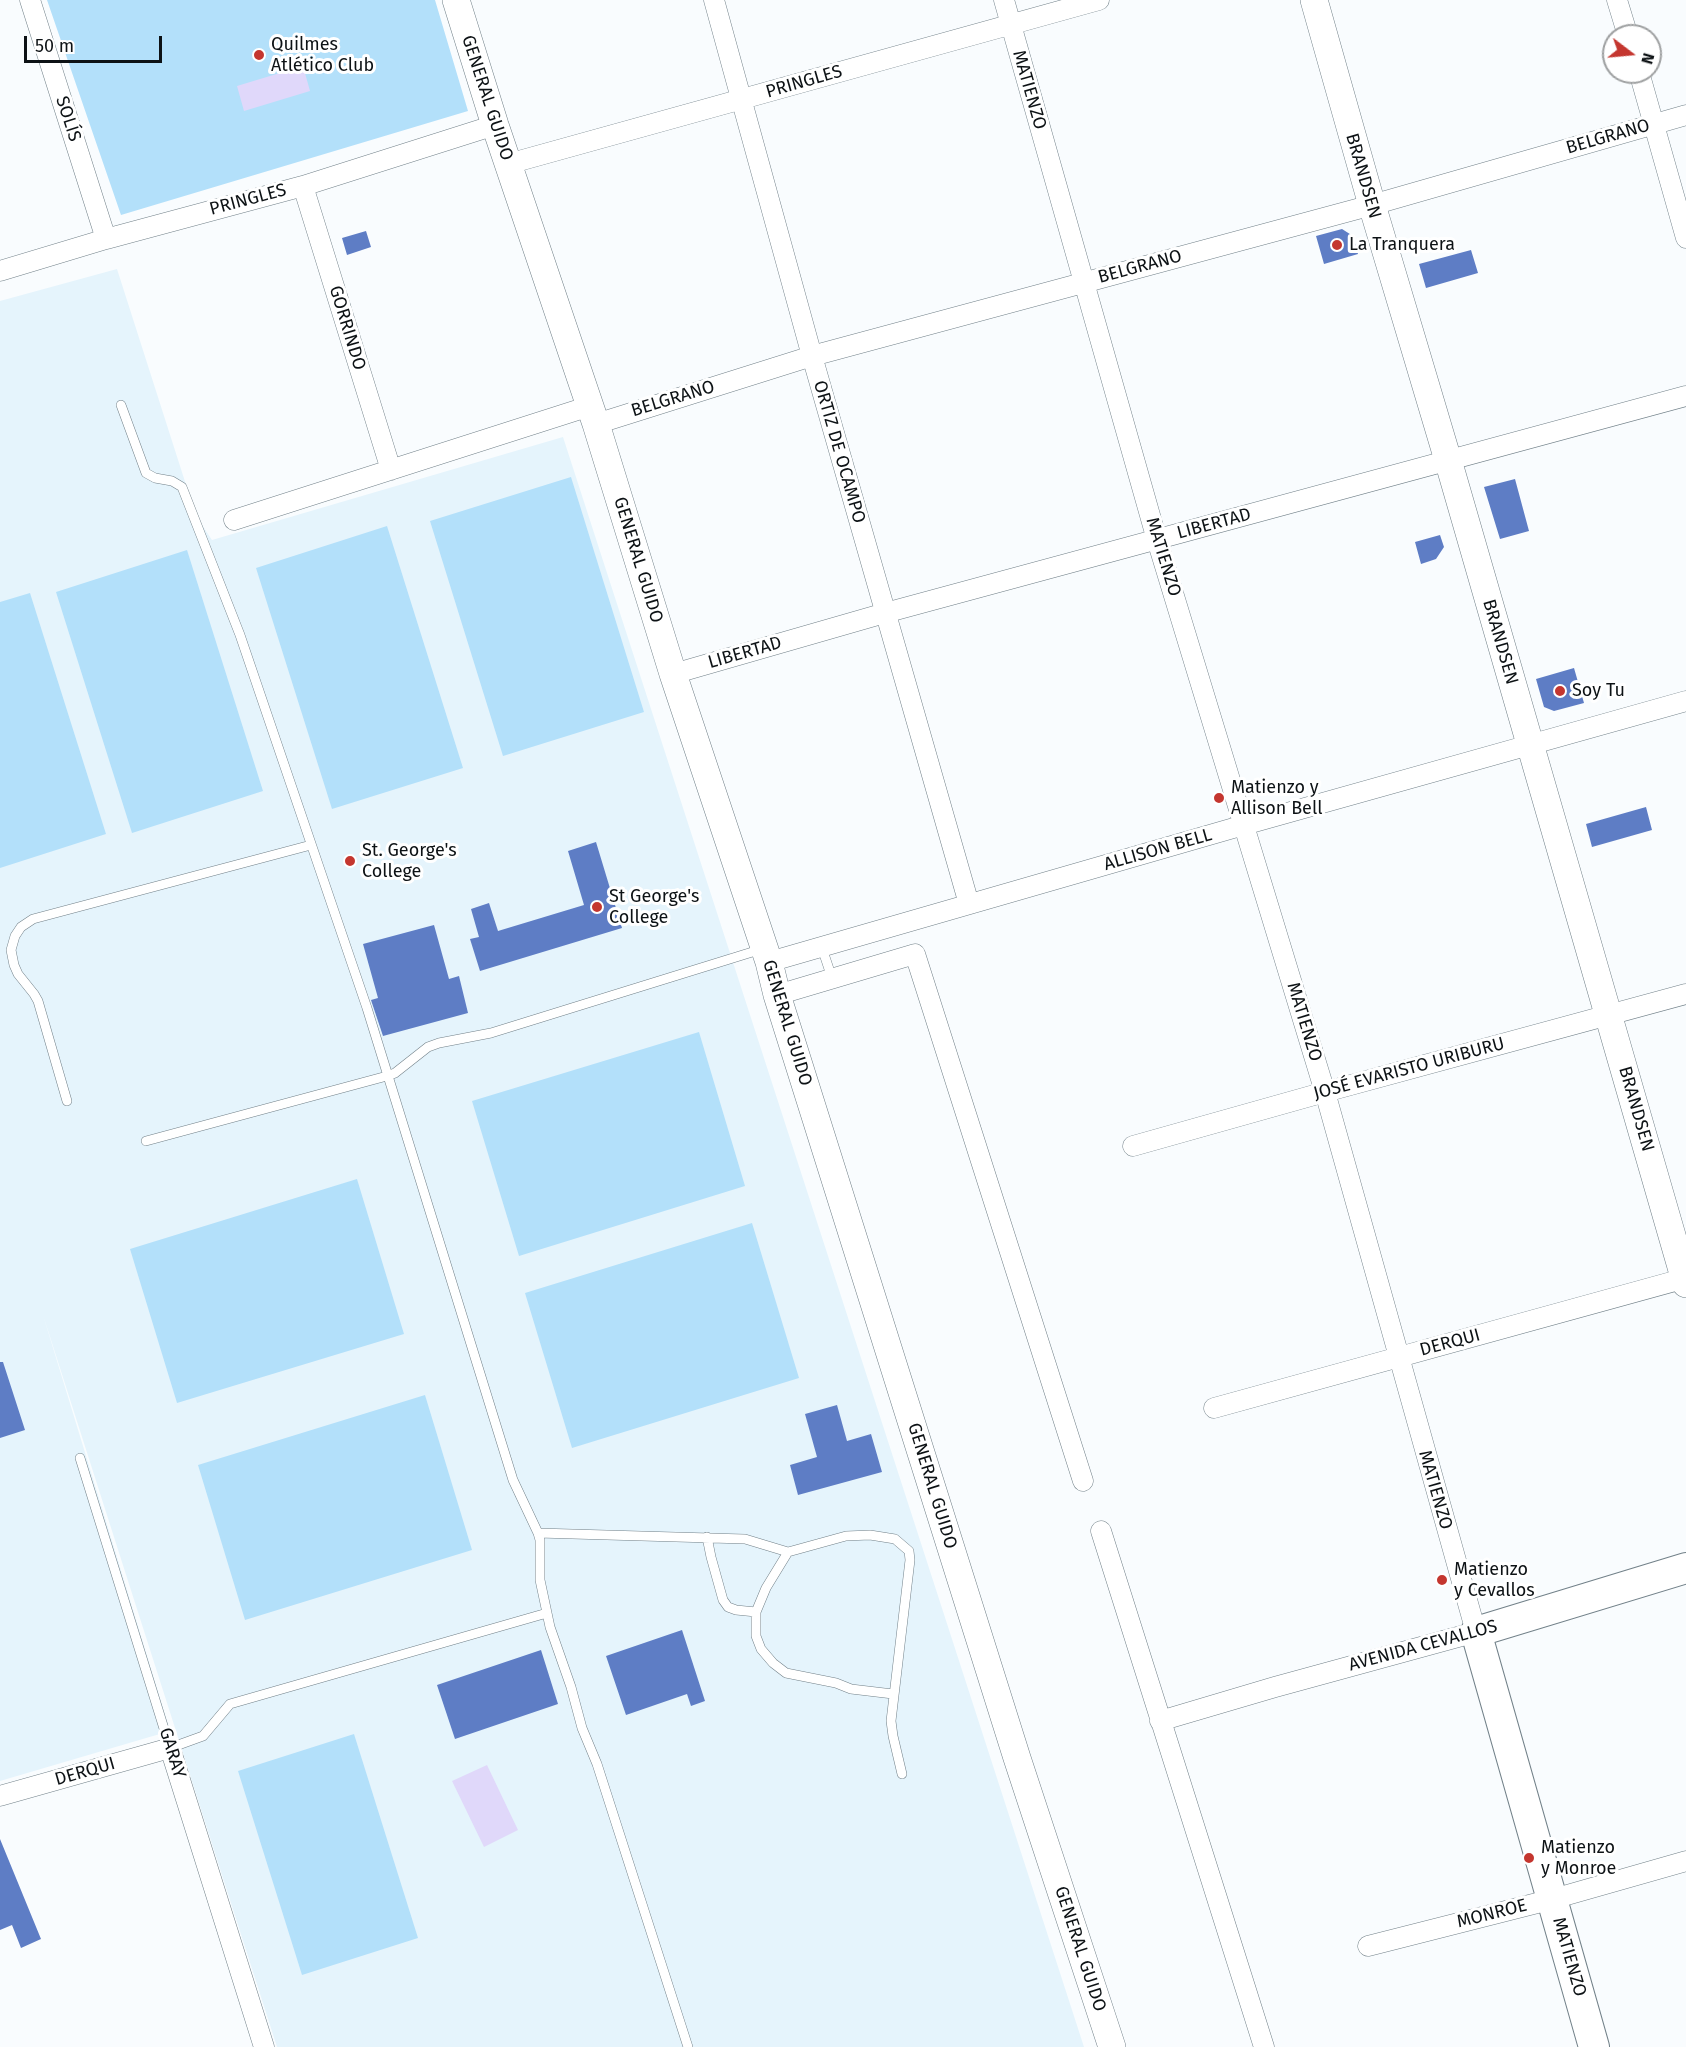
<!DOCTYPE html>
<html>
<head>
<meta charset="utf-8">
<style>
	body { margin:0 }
	#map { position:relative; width:1686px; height:2047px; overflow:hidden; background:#f9fcfe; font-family:"Fira Sans",sans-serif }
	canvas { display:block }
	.north { position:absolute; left:1602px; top:24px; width:60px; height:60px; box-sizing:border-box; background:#fff; border:2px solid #9ea0a1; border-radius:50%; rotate:106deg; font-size:16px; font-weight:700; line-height:24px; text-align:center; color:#0d1215 }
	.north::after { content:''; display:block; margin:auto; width:21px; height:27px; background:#c4362f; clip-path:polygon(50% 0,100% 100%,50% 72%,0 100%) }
	.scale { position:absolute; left:24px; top:36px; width:138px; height:27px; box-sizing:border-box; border:3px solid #0d1215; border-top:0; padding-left:8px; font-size:18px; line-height:21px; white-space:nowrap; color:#0d1215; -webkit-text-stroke:4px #fff; paint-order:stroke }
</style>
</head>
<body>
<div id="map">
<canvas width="1686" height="2047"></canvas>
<div class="north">N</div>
<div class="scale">50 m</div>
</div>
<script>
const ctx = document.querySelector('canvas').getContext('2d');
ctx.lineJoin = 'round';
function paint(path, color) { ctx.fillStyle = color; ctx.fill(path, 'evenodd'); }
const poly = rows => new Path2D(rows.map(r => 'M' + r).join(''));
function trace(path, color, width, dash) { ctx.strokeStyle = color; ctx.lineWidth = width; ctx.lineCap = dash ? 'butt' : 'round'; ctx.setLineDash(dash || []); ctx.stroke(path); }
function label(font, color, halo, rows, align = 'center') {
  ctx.font = font + ' "Fira Sans",sans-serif'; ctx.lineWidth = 6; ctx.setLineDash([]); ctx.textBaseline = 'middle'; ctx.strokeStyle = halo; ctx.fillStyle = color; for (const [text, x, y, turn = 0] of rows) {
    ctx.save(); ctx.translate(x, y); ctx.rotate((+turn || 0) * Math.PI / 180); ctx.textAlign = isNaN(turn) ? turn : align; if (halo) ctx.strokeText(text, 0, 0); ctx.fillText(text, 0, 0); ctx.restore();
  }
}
const built = poly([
	[117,269,196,516,212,540,563,437,1084,2047,277,2047,43,1315,170,1731,0,1781,0,301]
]);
const green = poly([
	[47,0,435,0,468,111,121,215],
	[571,477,644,712,503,756,430,521],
	[387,526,463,768,332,809,256,568],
	[187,550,263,791,132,833,56,592],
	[30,593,106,834,0,868,0,602],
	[699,1032,745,1186,519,1256,472,1101],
	[357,1179,404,1334,177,1403,130,1249],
	[752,1223,799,1378,572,1448,525,1293],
	[425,1395,472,1550,245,1620,198,1465],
	[354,1734,418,1938,302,1975,238,1771]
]);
const water = poly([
	[303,66,310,91,244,111,237,86],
	[487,1765,518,1830,484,1847,452,1781]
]);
const building = poly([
	[1342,229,1353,236,1358,254,1324,264,1316,236],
	[366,231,371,247,347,255,342,238],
	[1471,250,1478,273,1426,288,1419,264],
	[1515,479,1529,531,1500,539,1484,487],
	[1440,535,1444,547,1436,559,1421,564,1415,542],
	[1574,668,1584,703,1554,711,1544,707,1536,679],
	[1646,807,1652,830,1592,847,1586,824],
	[596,842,622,928,480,971,470,939,479,937,471,909,489,903,498,931,584,905,568,851],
	[434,925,449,979,459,976,468,1013,383,1036,371,1000,378,998,363,944],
	[0,1362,3,1362,25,1430,0,1438],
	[837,1405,847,1441,871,1434,882,1472,798,1495,790,1465,817,1457,805,1414],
	[682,1630,705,1701,691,1706,687,1694,626,1715,606,1656],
	[541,1650,558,1704,455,1739,437,1685],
	[0,1839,41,1939,21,1948,12,1925,0,1930]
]);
const lane = poly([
	[121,405,146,473,155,478,172,481,182,487,240,635,367,1008,513,1480,538,1533,540,1540,540,1580,550,1627,571,1687,582,1728,597,1764,688,2047],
	[822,948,832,978],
	[67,1101,38,1001,34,994,18,974,14,965,11,950,15,936,21,927,33,919,311,845],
	[146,1141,387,1076,395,1073,428,1047,439,1043,491,1033,762,949],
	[80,1458,170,1748,203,1736,230,1704,547,1613],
	[538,1533,745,1539,788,1552,846,1536,870,1535,895,1539,909,1551,910,1560,891,1721,893,1736,902,1774],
	[707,1537,711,1557,723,1600,728,1607,736,1610,756,1612],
	[788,1552,766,1588,756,1612,756,1636,761,1649,773,1663,786,1673,836,1683,851,1689,893,1694]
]);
const street = poly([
	[30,0,106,239],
	[714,0,812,356,969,904],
	[1004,0,1157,540,1325,1092,1476,1632,1275,1687,1160,1721],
	[1617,0,1628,36],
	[1639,72,1686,238],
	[508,164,1099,0],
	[303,186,391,470],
	[0,271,106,239,303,186,495,125],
	[596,424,812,356,1372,205,1686,115],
	[234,520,590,406],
	[673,674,885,613,1686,396],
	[769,962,1244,825,1686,701],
	[777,995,915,954,1083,1481],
	[1133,1146,1325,1092,1686,994],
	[1214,1408,1686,1278],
	[1101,1531,1264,2047],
	[0,1796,170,1748,264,2047],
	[1368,1946,1553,1899,1686,1861]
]);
const secondary = poly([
	[456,0,495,125,596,424,673,674,769,962,777,995,1017,1758,1112,2047],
	[1314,0,1372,205,1448,460,1686,1284]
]);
const primary = poly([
	[1594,2047,1476,1632,1686,1568]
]);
const markers = [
	[259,55,6,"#c4362f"],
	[1337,245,6,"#c4362f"],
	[1560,691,6,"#c4362f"],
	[1219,798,6,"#c4362f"],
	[350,861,6,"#c4362f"],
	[597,907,6,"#c4362f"],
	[1442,1580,6,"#c4362f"],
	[1529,1858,6,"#c4362f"]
];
const poiNames = [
	["Quilmes",271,45],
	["Atlético Club",271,66],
	["La Tranquera",1349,245],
	["Soy Tu",1572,691],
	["Matienzo y",1231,788],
	["Allison Bell",1231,809],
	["St. George's",362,851],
	["College",362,872],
	["St George's",609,897],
	["College",609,918],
	["Matienzo",1454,1570],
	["y Cevallos",1454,1591],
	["Matienzo",1541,1848],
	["y Monroe",1541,1869]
];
const streetNames = [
	["PRINGLES",804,82,-16],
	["MATIENZO",1029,90,74],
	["GENERAL GUIDO",487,98,72],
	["SOLÍS",68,119,72],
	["BELGRANO",1608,137,-16],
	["BRANDSEN",1363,176,74],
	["PRINGLES",248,200,-15],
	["BELGRANO",1140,267,-15],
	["GORRINDO",347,328,73],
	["BELGRANO",673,399,-17],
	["ORTIZ DE OCAMPO",839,452,74],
	["LIBERTAD",1214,524,-15],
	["MATIENZO",1163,557,73],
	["GENERAL GUIDO",638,560,73],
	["BRANDSEN",1500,642,74],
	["LIBERTAD",745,653,-16],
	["ALLISON BELL",1158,850,-16],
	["MATIENZO",1304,1022,73],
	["GENERAL GUIDO",787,1023,73],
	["JOSÉ EVARISTO URIBURU",1409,1069,-15],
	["BRANDSEN",1636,1109,74],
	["DERQUI",1450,1343,-15],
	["GENERAL GUIDO",932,1486,73],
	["MATIENZO",1435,1490,74],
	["AVENIDA CEVALLOS",1423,1646,-15],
	["GARAY",172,1753,73],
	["DERQUI",85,1772,-16],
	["MONROE",1492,1914,-14],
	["GENERAL GUIDO",1080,1949,72],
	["MATIENZO",1569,1957,74]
];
paint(built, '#e5f4fc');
paint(green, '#b3e0fa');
paint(water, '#e0d8fa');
paint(building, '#5e7dc5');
trace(lane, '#728189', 10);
trace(street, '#728189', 21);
trace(secondary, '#728189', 28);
trace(primary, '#728189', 32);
trace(lane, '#fff', 9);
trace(street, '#fff', 20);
trace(secondary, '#fff', 27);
trace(primary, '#fff', 30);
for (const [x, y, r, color] of markers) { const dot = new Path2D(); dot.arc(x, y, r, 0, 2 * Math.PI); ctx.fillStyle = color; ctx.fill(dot); trace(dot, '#fff', 2); }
label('18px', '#0d1215', '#fff', poiNames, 'left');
label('18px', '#0d1215', '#fff', streetNames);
</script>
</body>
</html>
